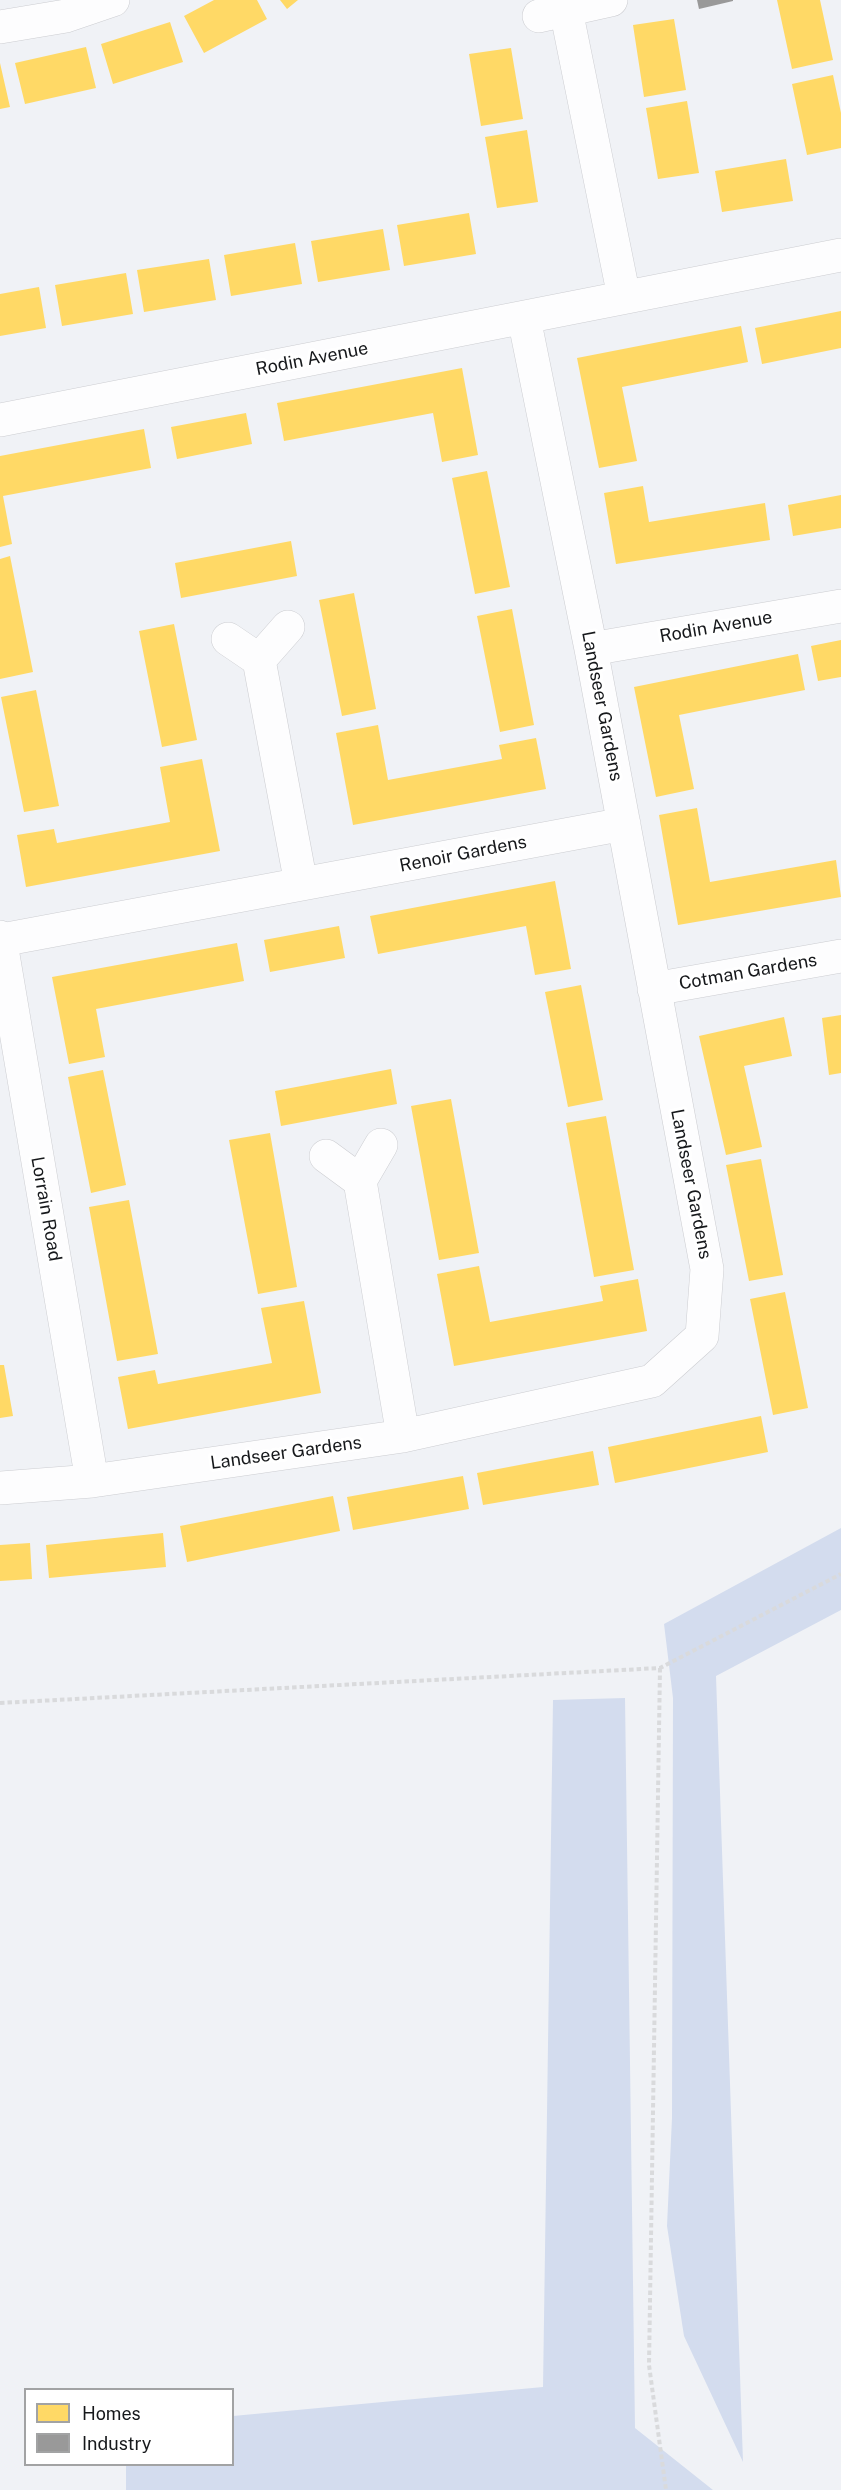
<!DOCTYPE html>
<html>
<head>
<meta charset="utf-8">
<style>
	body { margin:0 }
	#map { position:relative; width:841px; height:2490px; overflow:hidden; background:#f0f2f6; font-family:"Public Sans",sans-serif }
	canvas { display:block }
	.legend { position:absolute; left:24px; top:2388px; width:210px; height:78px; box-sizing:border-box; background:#fff; border:2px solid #a2a3a4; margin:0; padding:8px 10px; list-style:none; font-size:18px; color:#16181b }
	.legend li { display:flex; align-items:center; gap:12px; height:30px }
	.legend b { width:30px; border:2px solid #a2a3a4 }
</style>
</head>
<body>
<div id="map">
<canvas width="841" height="2490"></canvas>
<ul class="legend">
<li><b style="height:16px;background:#ffd966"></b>Homes</li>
<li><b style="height:16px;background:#999"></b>Industry</li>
</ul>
</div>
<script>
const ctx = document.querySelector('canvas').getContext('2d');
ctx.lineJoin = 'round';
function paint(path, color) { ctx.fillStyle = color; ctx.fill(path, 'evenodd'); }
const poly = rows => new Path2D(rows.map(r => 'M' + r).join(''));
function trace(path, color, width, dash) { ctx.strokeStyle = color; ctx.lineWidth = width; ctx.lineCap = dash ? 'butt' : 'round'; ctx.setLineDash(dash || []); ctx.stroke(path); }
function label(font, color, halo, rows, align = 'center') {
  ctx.font = font + ' "Public Sans",sans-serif'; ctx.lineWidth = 6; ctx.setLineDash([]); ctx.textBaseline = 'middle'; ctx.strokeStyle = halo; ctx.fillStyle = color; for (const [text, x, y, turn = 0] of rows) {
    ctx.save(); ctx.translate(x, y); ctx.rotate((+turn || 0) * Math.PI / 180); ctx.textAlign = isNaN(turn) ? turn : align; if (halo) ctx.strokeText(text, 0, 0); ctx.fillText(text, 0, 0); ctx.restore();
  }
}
const green = poly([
	[841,1528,841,1610,716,1676,743,2462,684,2336,667,2226,672,2118,673,1698,664,1624],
	[625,1698,635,2428,713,2490,126,2490,126,2465,232,2464,233,2416,543,2387,553,1700]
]);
const homes = poly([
	[214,0,257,0,267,19,204,53,184,16],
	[280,0,298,0,287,9],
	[777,0,820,0,833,60,792,69],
	[674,19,686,90,644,97,633,25],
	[170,22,183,62,113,84,101,44],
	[86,47,96,88,25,104,15,63],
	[511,48,523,119,481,126,469,54],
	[0,63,10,107,0,109],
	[833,75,841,113,841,148,807,155,792,84],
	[687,101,699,173,658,179,646,108],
	[527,130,538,202,497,208,485,137],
	[786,159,793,201,722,212,715,171],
	[469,213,476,254,404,266,397,225],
	[383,229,390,270,318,282,311,241],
	[295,243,302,284,231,296,224,255],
	[209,259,216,300,144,312,137,270],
	[126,273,133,314,62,326,55,285],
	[39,287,46,328,0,336,0,294],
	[841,311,841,348,762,364,755,328],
	[741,326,748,362,622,387,637,461,599,468,577,358],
	[462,368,478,455,442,462,433,413,284,441,277,403],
	[246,413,252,444,177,459,171,427],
	[144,429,151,468,3,496,12,544,0,547,0,456],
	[487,471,510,587,475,594,452,478],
	[643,486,649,522,765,503,770,540,616,564,604,493],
	[841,495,841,528,793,536,788,505],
	[291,541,297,576,181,598,175,563],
	[10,556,33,672,0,679,0,559],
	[354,593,376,709,342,716,319,600],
	[512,609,534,725,500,732,477,616],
	[174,624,197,740,162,747,139,631],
	[841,640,841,677,818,681,811,646],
	[798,654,805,690,679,715,694,789,656,797,634,687],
	[36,690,59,806,24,812,1,697],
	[378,725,388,780,502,759,499,745,536,738,546,789,353,825,336,733],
	[202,759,220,851,26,887,17,835,54,829,57,843,170,822,160,767],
	[697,808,710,882,836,860,841,897,678,925,659,815],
	[555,881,571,969,535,975,526,926,378,954,370,916],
	[339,926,345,958,270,972,264,940],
	[237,943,244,981,96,1009,105,1057,69,1064,52,977],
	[581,985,603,1100,568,1107,545,992],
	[841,1015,841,1073,829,1075,822,1018],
	[784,1017,792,1056,744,1066,762,1147,726,1155,699,1036],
	[391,1069,397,1104,281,1126,275,1091],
	[103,1070,126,1185,91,1193,68,1077],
	[451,1099,479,1253,439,1260,411,1106],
	[606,1116,634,1270,594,1277,566,1123],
	[270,1133,297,1287,258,1294,229,1140],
	[761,1159,783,1275,749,1281,726,1165],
	[129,1200,158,1354,117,1361,89,1207],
	[479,1266,490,1322,603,1301,600,1286,638,1279,647,1331,454,1366,437,1274],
	[785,1292,808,1408,773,1415,750,1299],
	[304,1301,321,1393,128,1429,118,1377,155,1370,158,1384,272,1363,261,1308],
	[0,1365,4,1365,13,1416,0,1418],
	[761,1416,768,1452,615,1483,608,1447],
	[593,1451,599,1485,483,1505,477,1473],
	[463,1476,469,1509,353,1530,347,1497],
	[333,1496,340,1531,187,1562,180,1526],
	[163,1533,166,1567,49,1578,46,1545],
	[30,1543,32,1579,0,1581,0,1545]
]);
const industry = poly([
	[697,0,733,0,733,1,699,9]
]);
const path = poly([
	[660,1668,649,2365,666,2490],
	[0,1703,660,1668,841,1574]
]);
const minor = poly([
	[566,10,624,297],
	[539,16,611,0],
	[0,27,66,16,113,0],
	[0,420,841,255],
	[228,639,259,660,288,627],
	[591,649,841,606],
	[259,660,301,884],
	[0,937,92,1481],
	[1,940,624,824],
	[654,989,841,956],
	[326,1156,360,1181,381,1145],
	[360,1181,403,1436],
	[0,1488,92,1481,403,1436,652,1381,702,1336,707,1269,591,649,524,318]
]);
const streetNames = [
	["Rodin Avenue",312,359,-11],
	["Rodin Avenue",716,627,-10],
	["Landseer Gardens",602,706,79],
	["Renoir Gardens",463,854,-11],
	["Cotman Gardens",748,972,-10],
	["Landseer Gardens",691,1184,79],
	["Lorrain Road",46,1209,80],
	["Landseer Gardens",286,1453,-8]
];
paint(green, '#d3dcee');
paint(homes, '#ffd966');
paint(industry, '#999');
trace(minor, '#cccdd1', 34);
trace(path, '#d9dadc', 4, [4.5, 3]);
trace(minor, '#fdfdfe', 33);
label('18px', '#16181b', '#fff', streetNames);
</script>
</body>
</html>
